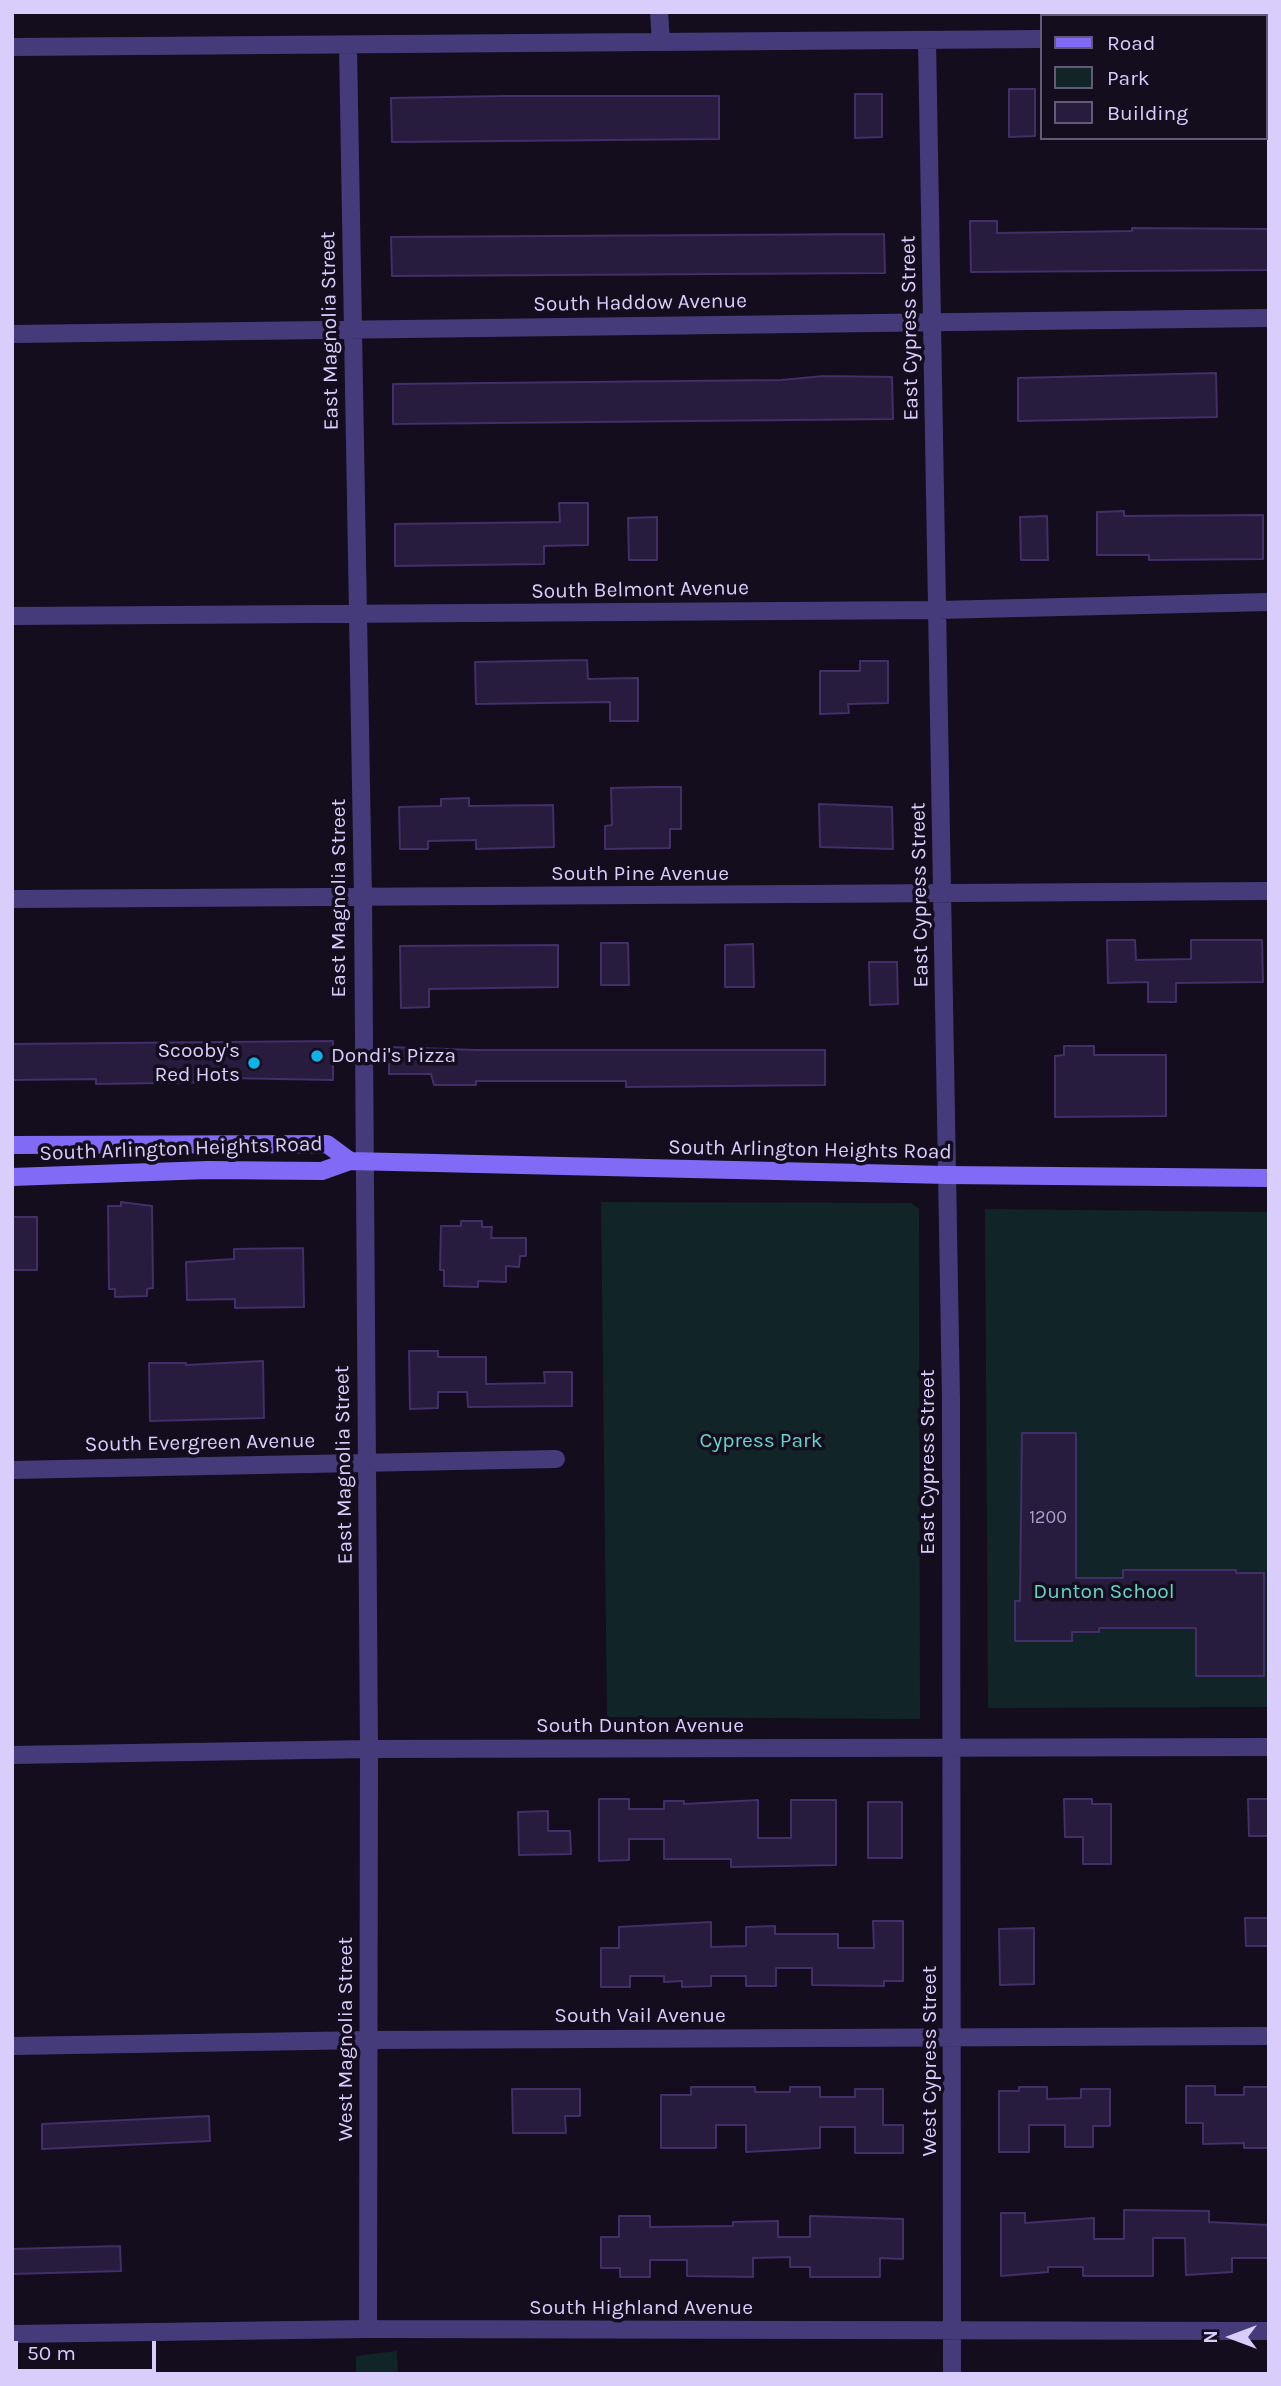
<!DOCTYPE html>
<html>
<head>
<meta charset="utf-8">
<style>
	body { margin:0 }
	#map { position:relative; width:1281px; height:2386px; overflow:hidden; background:#130d1e; font-family:Karla,sans-serif }
	canvas { display:block }
	.frame { position:absolute; inset:0; border:14px solid #d9cdfc; pointer-events:none }
	.legend { position:absolute; left:1040px; top:14px; width:228px; height:126px; box-sizing:border-box; background:#130d1e; border:2px solid #625a77; margin:0; padding:9px 12px; list-style:none; font-size:21px; color:#d9cdfc }
	.legend li { display:flex; align-items:center; gap:14px; height:35px }
	.legend b { width:35px; border:2px solid #625a77 }
	.north { position:absolute; left:1197px; top:2302px; width:70px; height:70px; -webkit-text-stroke:5px #130d1e; paint-order:stroke; rotate:270deg; font-size:19px; font-weight:700; line-height:28px; text-align:center; color:#d9cdfc }
	.north::after { content:''; display:block; margin:auto; width:24px; height:32px; background:#d9cdfc; clip-path:polygon(50% 0,100% 100%,50% 72%,0 100%) }
	.scale { position:absolute; left:14px; top:2341px; width:142px; height:32px; box-sizing:border-box; border:4px solid #d9cdfc; border-top:0; padding-left:9px; font-size:21px; line-height:24px; white-space:nowrap; color:#d9cdfc; -webkit-text-stroke:5px #130d1e; paint-order:stroke }
</style>
</head>
<body>
<div id="map">
<canvas width="1281" height="2386"></canvas>
<div class="frame"></div>
<ul class="legend">
<li><b style="height:9px;background:#816af6"></b>Road</li>
<li><b style="height:19px;background:#112528"></b>Park</li>
<li><b style="height:19px;background:#271b3e"></b>Building</li>
</ul>
<div class="north">N</div>
<div class="scale">50 m</div>
</div>
<script>
const ctx = document.querySelector('canvas').getContext('2d');
ctx.lineJoin = 'round';
function paint(path, color) { ctx.fillStyle = color; ctx.fill(path, 'evenodd'); }
const poly = rows => new Path2D(rows.map(r => 'M' + r).join(''));
function trace(path, color, width, dash) { ctx.strokeStyle = color; ctx.lineWidth = width; ctx.lineCap = dash ? 'butt' : 'round'; ctx.setLineDash(dash || []); ctx.stroke(path); }
function label(font, color, halo, rows, align = 'center') {
  ctx.font = font + ' Karla,sans-serif'; ctx.lineWidth = 7; ctx.setLineDash([]); ctx.textBaseline = 'middle'; ctx.strokeStyle = halo; ctx.fillStyle = color; for (const [text, x, y, turn = 0] of rows) {
    ctx.save(); ctx.translate(x, y); ctx.rotate((+turn || 0) * Math.PI / 180); ctx.textAlign = isNaN(turn) ? turn : align; if (halo) ctx.strokeText(text, 0, 0); ctx.fillText(text, 0, 0); ctx.restore();
  }
}
const green = poly([
	[601,1202,911,1203,919,1209,920,1719,607,1717],
	[985,1209,1269,1212,1269,1707,988,1708],
	[397,2351,398,2374,356,2374,356,2356]
]);
const building = poly([
	[1009,89,1035,89,1035,136,1009,137,1009,89],
	[855,94,882,94,882,137,855,138,855,94],
	[504,96,719,96,719,139,392,142,391,98,504,96],
	[970,221,997,221,997,233,1132,231,1132,228,1269,229,1269,270,971,272,970,221],
	[884,234,885,273,392,276,391,237,884,234],
	[1216,373,1217,417,1018,421,1018,378,1216,373],
	[824,376,892,377,893,419,393,424,393,384,781,380,824,376],
	[559,503,588,503,588,545,544,546,544,564,395,566,395,524,560,522,559,503],
	[1124,511,1124,516,1263,515,1263,559,1149,560,1149,555,1097,555,1097,512,1124,511],
	[1047,516,1048,560,1021,560,1020,517,1047,516],
	[657,517,657,560,629,560,628,518,657,517],
	[587,660,588,679,638,678,638,721,610,721,610,702,476,704,475,662,587,660],
	[860,661,888,661,888,703,848,704,849,713,820,714,820,671,860,671,860,661],
	[654,787,681,787,681,829,670,829,670,848,605,849,605,826,612,825,611,788,654,787],
	[469,798,469,806,553,805,554,847,476,849,476,840,428,841,428,849,400,849,399,807,441,806,441,799,469,798],
	[819,804,892,807,893,849,820,847,819,804],
	[1107,940,1135,940,1136,960,1191,959,1191,940,1262,940,1263,982,1176,983,1176,1002,1148,1002,1148,982,1108,983,1107,940],
	[601,943,628,943,629,985,601,985,601,943],
	[753,944,754,987,725,987,725,945,753,944],
	[558,945,558,987,429,989,429,1007,401,1008,400,946,558,945],
	[869,962,897,962,898,1004,870,1005,869,962],
	[333,1041,333,1080,225,1078,225,1082,96,1084,96,1079,12,1080,12,1044,333,1041],
	[1064,1046,1094,1046,1094,1055,1166,1055,1166,1116,1055,1117,1055,1056,1064,1055,1064,1046],
	[389,1047,476,1050,825,1050,825,1085,626,1087,626,1081,476,1081,476,1085,434,1085,431,1074,389,1074,389,1047],
	[121,1202,152,1206,153,1288,147,1289,147,1296,115,1297,115,1289,109,1289,108,1206,121,1206,121,1202],
	[12,1217,37,1217,37,1270,12,1270,12,1217],
	[461,1221,482,1221,482,1227,492,1227,491,1238,526,1238,526,1256,520,1256,519,1267,506,1266,506,1282,478,1281,478,1287,444,1286,444,1270,440,1270,441,1226,461,1226,461,1221],
	[303,1248,304,1307,235,1308,235,1299,187,1300,186,1262,234,1259,234,1249,303,1248],
	[409,1351,438,1351,438,1357,486,1357,486,1384,545,1383,544,1372,572,1372,572,1406,468,1407,467,1392,438,1392,438,1408,410,1409,409,1351],
	[263,1361,264,1418,150,1421,149,1363,186,1363,186,1365,263,1361],
	[1022,1433,1076,1433,1076,1578,1123,1578,1123,1570,1236,1570,1236,1573,1264,1573,1264,1676,1196,1676,1196,1628,1099,1628,1099,1632,1072,1632,1072,1641,1015,1641,1015,1601,1020,1601,1022,1433],
	[599,1799,629,1799,629,1809,664,1809,664,1801,684,1801,684,1804,758,1800,758,1838,791,1838,791,1800,836,1800,836,1865,731,1867,731,1859,664,1859,664,1839,629,1839,629,1860,599,1861,599,1799],
	[1064,1799,1092,1799,1092,1804,1111,1804,1111,1864,1083,1864,1083,1837,1065,1837,1064,1799],
	[1248,1799,1269,1799,1269,1836,1249,1836,1248,1799],
	[868,1802,902,1802,902,1858,868,1858,868,1802],
	[548,1811,548,1831,570,1831,571,1854,519,1855,518,1812,548,1811],
	[1245,1918,1269,1918,1269,1946,1246,1946,1245,1918],
	[873,1921,903,1921,903,1981,884,1981,884,1986,812,1985,812,1968,776,1968,776,1986,746,1986,746,1976,711,1976,711,1986,682,1987,682,1981,664,1982,664,1976,630,1976,630,1987,601,1987,601,1948,619,1948,619,1927,711,1922,711,1947,746,1946,746,1927,775,1926,775,1934,838,1934,838,1948,874,1948,873,1921],
	[1034,1928,1034,1984,1000,1985,999,1929,1034,1928],
	[1186,2086,1215,2086,1215,2095,1244,2095,1244,2087,1269,2087,1269,2148,1244,2148,1244,2143,1203,2144,1203,2123,1186,2123,1186,2086],
	[691,2087,755,2087,755,2092,790,2092,790,2087,820,2087,820,2097,855,2097,855,2089,883,2089,883,2125,903,2125,903,2153,855,2153,855,2127,820,2127,820,2148,746,2152,746,2125,716,2125,716,2148,661,2148,661,2095,691,2095,691,2087],
	[1019,2087,1047,2087,1047,2099,1081,2098,1081,2089,1110,2089,1110,2126,1093,2126,1093,2147,1065,2147,1065,2125,1029,2125,1029,2152,999,2152,999,2091,1019,2091,1019,2087],
	[512,2089,580,2089,580,2116,565,2116,566,2133,513,2133,512,2089],
	[209,2116,210,2141,42,2149,42,2124,209,2116],
	[1124,2210,1209,2211,1209,2222,1269,2225,1269,2258,1232,2258,1232,2272,1186,2275,1185,2238,1153,2238,1153,2276,1083,2276,1083,2267,1048,2267,1048,2272,1001,2276,1001,2213,1025,2213,1025,2223,1094,2218,1094,2239,1124,2239,1124,2210],
	[619,2216,650,2216,650,2227,733,2226,733,2222,778,2221,778,2237,810,2237,810,2216,903,2219,903,2259,880,2258,880,2277,810,2277,810,2267,790,2267,790,2257,753,2258,753,2277,687,2276,687,2260,650,2260,650,2277,620,2277,620,2268,601,2268,601,2237,619,2237,619,2216],
	[120,2246,121,2271,12,2274,12,2249,120,2246]
]);
const minor = poly([
	[659,12,661,42],
	[1265,36,1269,36],
	[927,40,951,1399,952,2374],
	[348,46,363,898,369,1749,368,2329],
	[12,47,1041,39],
	[12,334,1269,318],
	[12,616,937,610,1269,602],
	[12,899,1269,891],
	[12,1470,556,1459],
	[12,1755,369,1749,1269,1747],
	[12,2046,369,2040,1269,2036],
	[12,2334,368,2329,1269,2331]
]);
const secondary = poly([
	[12,1145,327,1144,350,1161],
	[12,1177,208,1170,322,1171,350,1161,947,1175,1269,1178]
]);
const markers = [
	[317,1056,7,"#0eb3e8"],
	[254,1063,7,"#0eb3e8"]
];
const numberNames = [
	["1200",1048,1518]
];
const streetNames = [
	["South Haddow Avenue",640,303,-1],
	["East Cypress Street",910,328,-91],
	["East Magnolia Street",330,331,-91],
	["South Belmont Avenue",640,590,-1],
	["South Pine Avenue",640,874],
	["East Cypress Street",920,895,-91],
	["East Magnolia Street",339,898,-90],
	["South Arlington Heights Road",181,1149,-2],
	["South Arlington Heights Road",810,1150,1],
	["South Evergreen Avenue",200,1443,-1],
	["East Cypress Street",928,1462,-90],
	["East Magnolia Street",344,1465,-91],
	["South Dunton Avenue",640,1726],
	["South Vail Avenue",640,2016],
	["West Magnolia Street",346,2039,-90],
	["West Cypress Street",930,2061,-90],
	["South Highland Avenue",641,2308]
];
const poiNames = [
	["Scooby's",240,1051],
	["Red Hots",240,1075],
	["Dondi's Pizza",331,1056,"left"]
];
const parkNames = [
	["Cypress Park",761,1441],
	["Dunton School",1104,1592]
];
paint(green, '#112528');
paint(building, '#271b3e');
trace(building, '#422e68', 2);
trace(minor, '#463b7a', 18);
trace(secondary, '#816af6', 18);
for (const [x, y, r, color] of markers) { const dot = new Path2D(); dot.arc(x, y, r, 0, 2 * Math.PI); ctx.fillStyle = color; ctx.fill(dot); trace(dot, '#130d1e', 2.5); }
label('18px', '#aca0cc', null, numberNames);
label('21px', '#d9cdfc', '#130d1e', streetNames);
label('21px', '#d9cdfc', '#130d1e', poiNames, 'right');
label('21px', '#5fd7ca', '#130d1e', parkNames);
</script>
</body>
</html>
